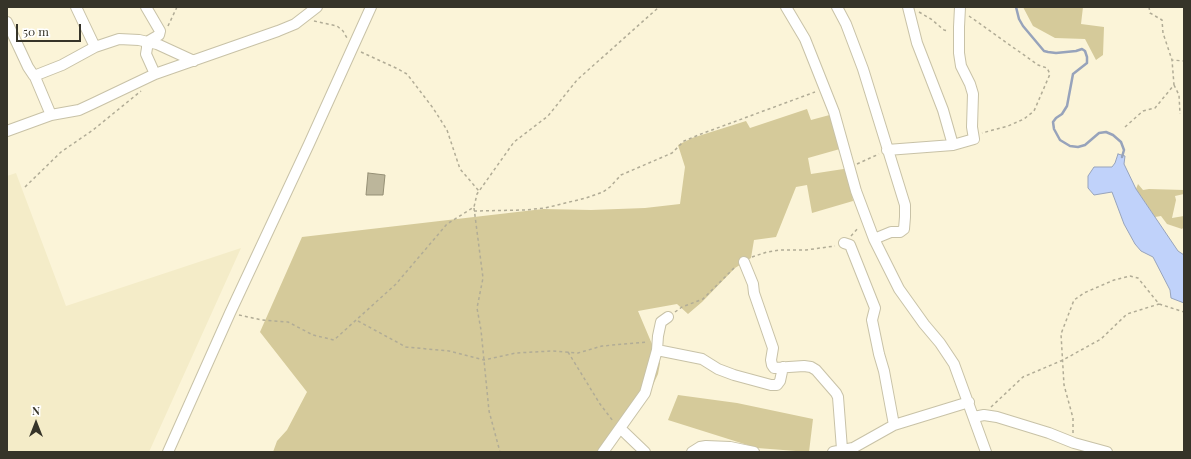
<!DOCTYPE html>
<html>
<head>
<meta charset="utf-8">
<style>
	body { margin:0 }
	#map { position:relative; width:1191px; height:459px; overflow:hidden; background:#fbf4d8; font-family:"Playfair Display",serif }
	canvas { display:block }
	.frame { position:absolute; inset:0; border:8px solid #363429; pointer-events:none }
	.north { position:absolute; left:16px; top:403px; width:40px; height:40px; -webkit-text-stroke:3px #fff; paint-order:stroke; rotate:0deg; font-size:11px; font-weight:700; line-height:16px; text-align:center; color:#363429 }
	.north::after { content:''; display:block; margin:auto; width:14px; height:18px; background:#363429; clip-path:polygon(50% 0,100% 100%,50% 72%,0 100%) }
	.scale { position:absolute; left:16px; top:24px; width:65px; height:18px; box-sizing:border-box; border:2px solid #363429; border-top:0; padding-left:5px; font-size:12px; line-height:14px; white-space:nowrap; color:#363429; -webkit-text-stroke:3px #fff; paint-order:stroke }
</style>
</head>
<body>
<div id="map">
<canvas width="1191" height="459"></canvas>
<div class="frame"></div>
<div class="north">N</div>
<div class="scale">50 m</div>
</div>
<script>
const ctx = document.querySelector('canvas').getContext('2d');
ctx.lineJoin = 'round';
function paint(path, color) { ctx.fillStyle = color; ctx.fill(path, 'evenodd'); }
const poly = rows => new Path2D(rows.map(r => 'M' + r).join(''));
function trace(path, color, width, dash) { ctx.strokeStyle = color; ctx.lineWidth = width; ctx.lineCap = dash ? 'butt' : 'round'; ctx.setLineDash(dash || []); ctx.stroke(path); }
const built = poly([
	[16,173,66,306,241,248,149,452,7,452,7,176]
]);
const green = poly([
	[1023,7,1083,7,1081,24,1104,27,1103,55,1096,60,1085,39,1055,38,1033,26],
	[807,109,811,120,837,113,847,147,808,158,811,174,850,168,853,201,812,213,807,185,796,187,776,237,754,240,751,258,735,268,702,302,688,314,677,304,638,311,660,363,658,374,648,396,600,452,273,452,277,441,287,430,307,392,260,332,302,237,543,209,591,210,645,208,680,204,685,167,678,145,692,138,746,121,750,128],
	[1138,184,1143,190,1149,189,1184,190,1184,194,1175,196,1176,200,1172,218,1184,216,1184,227,1182,229,1167,224,1161,216,1155,217,1136,189],
	[678,395,737,403,813,419,809,452,757,448,668,420]
]);
const water = poly([
	[1118,154,1125,156,1124,164,1136,189,1178,251,1184,255,1184,303,1171,298,1170,290,1153,257,1141,251,1135,244,1124,224,1112,192,1094,195,1088,188,1088,176,1094,167,1112,167,1115,163,1118,154]
]);
const stream = poly([
	[1016,7,1019,19,1023,26,1044,51,1048,52,1056,53,1076,51,1082,49,1085,51,1087,57,1087,63,1073,74,1067,106,1062,114,1056,118,1053,122,1054,129,1060,140,1070,146,1078,147,1085,145,1099,133,1106,132,1113,135,1121,142,1124,150,1122,157]
]);
const building = poly([
	[368,173,385,175,383,195,366,195,368,173]
]);
const path = poly([
	[1149,7,1150,13,1162,20,1163,33,1172,60,1184,61],
	[919,12,931,19,944,30,949,31],
	[969,16,1038,65,1047,68,1050,74,1034,111,1024,119,1008,126,982,133],
	[314,21,337,26,343,31,347,38],
	[168,26,177,7],
	[361,52,396,68,407,74,433,108,447,130,460,169,479,191],
	[1174,85,1179,95,1180,114],
	[1125,127,1143,111,1155,108,1174,85,1172,60],
	[857,164,879,154],
	[25,187,61,152,93,130,141,91],
	[474,208,483,278,477,308,481,330,489,411,500,452],
	[474,211,525,210,545,208,586,198,603,192,610,187,621,175,672,153,684,141,701,134,815,92],
	[851,236,859,227],
	[752,257,767,252,779,250,806,250,835,246],
	[675,312,682,307,703,299,736,266],
	[239,315,262,320,288,322,313,335,334,340,396,284,447,224,474,207,477,194,514,142,548,116,577,80,659,7],
	[358,321,406,347,449,351,484,360,516,353,552,351,578,353,602,346,648,342],
	[568,352,600,404,613,421],
	[991,407,1023,377,1063,360,1101,339,1127,314,1159,304],
	[1073,433,1073,418,1064,385,1061,334,1074,300,1084,293,1114,280,1130,276,1138,278,1159,304,1184,312]
]);
const minor = poly([
	[76,7,95,47],
	[146,7,160,31,159,35,147,42,147,48,146,54,155,74],
	[786,7,805,39,834,112,856,191,874,239,899,289,924,324,940,343,954,364,986,452],
	[837,7,846,24,863,69,905,205,905,217,904,229,900,232,891,232,874,239],
	[908,7,917,43,943,110,953,145],
	[7,22,28,67,34,76,62,65,95,47,119,39,139,40,157,44,194,61],
	[35,77,51,115],
	[7,131,51,115,79,110,92,104,155,74,278,31,295,24,317,7],
	[887,150,953,145,974,139,972,127,973,94,970,84,961,66,959,53,959,27,960,7],
	[844,243,850,245,875,308,872,320,879,354,884,371,894,425],
	[744,262,753,284,754,293,773,348,771,360,772,365,774,368,804,366,811,367,816,370,836,393,838,397,842,449],
	[657,350,702,359,718,369,734,375,771,385,777,385,780,381,783,367],
	[974,417,984,415,997,417,1049,433,1074,443,1107,452],
	[621,429,645,452],
	[168,452,230,313,309,144,371,7],
	[603,452,645,393,657,350,658,336,661,322,668,317],
	[692,452,700,447,706,446,730,447,754,452],
	[833,452,853,448,894,425,969,402]
]);
paint(built, '#f4ecc8');
paint(green, '#d5ca9a');
paint(water, '#c0d2fa');
trace(water, '#97a3bb', 1);
trace(stream, '#97a3bb', 2.5);
paint(building, '#bcb69b');
trace(building, '#958f75', 1);
trace(minor, '#c8c2a7', 12);
trace(path, '#b1ac96', 1.5, [3, 3]);
trace(minor, '#fff', 10);
</script>
</body>
</html>
